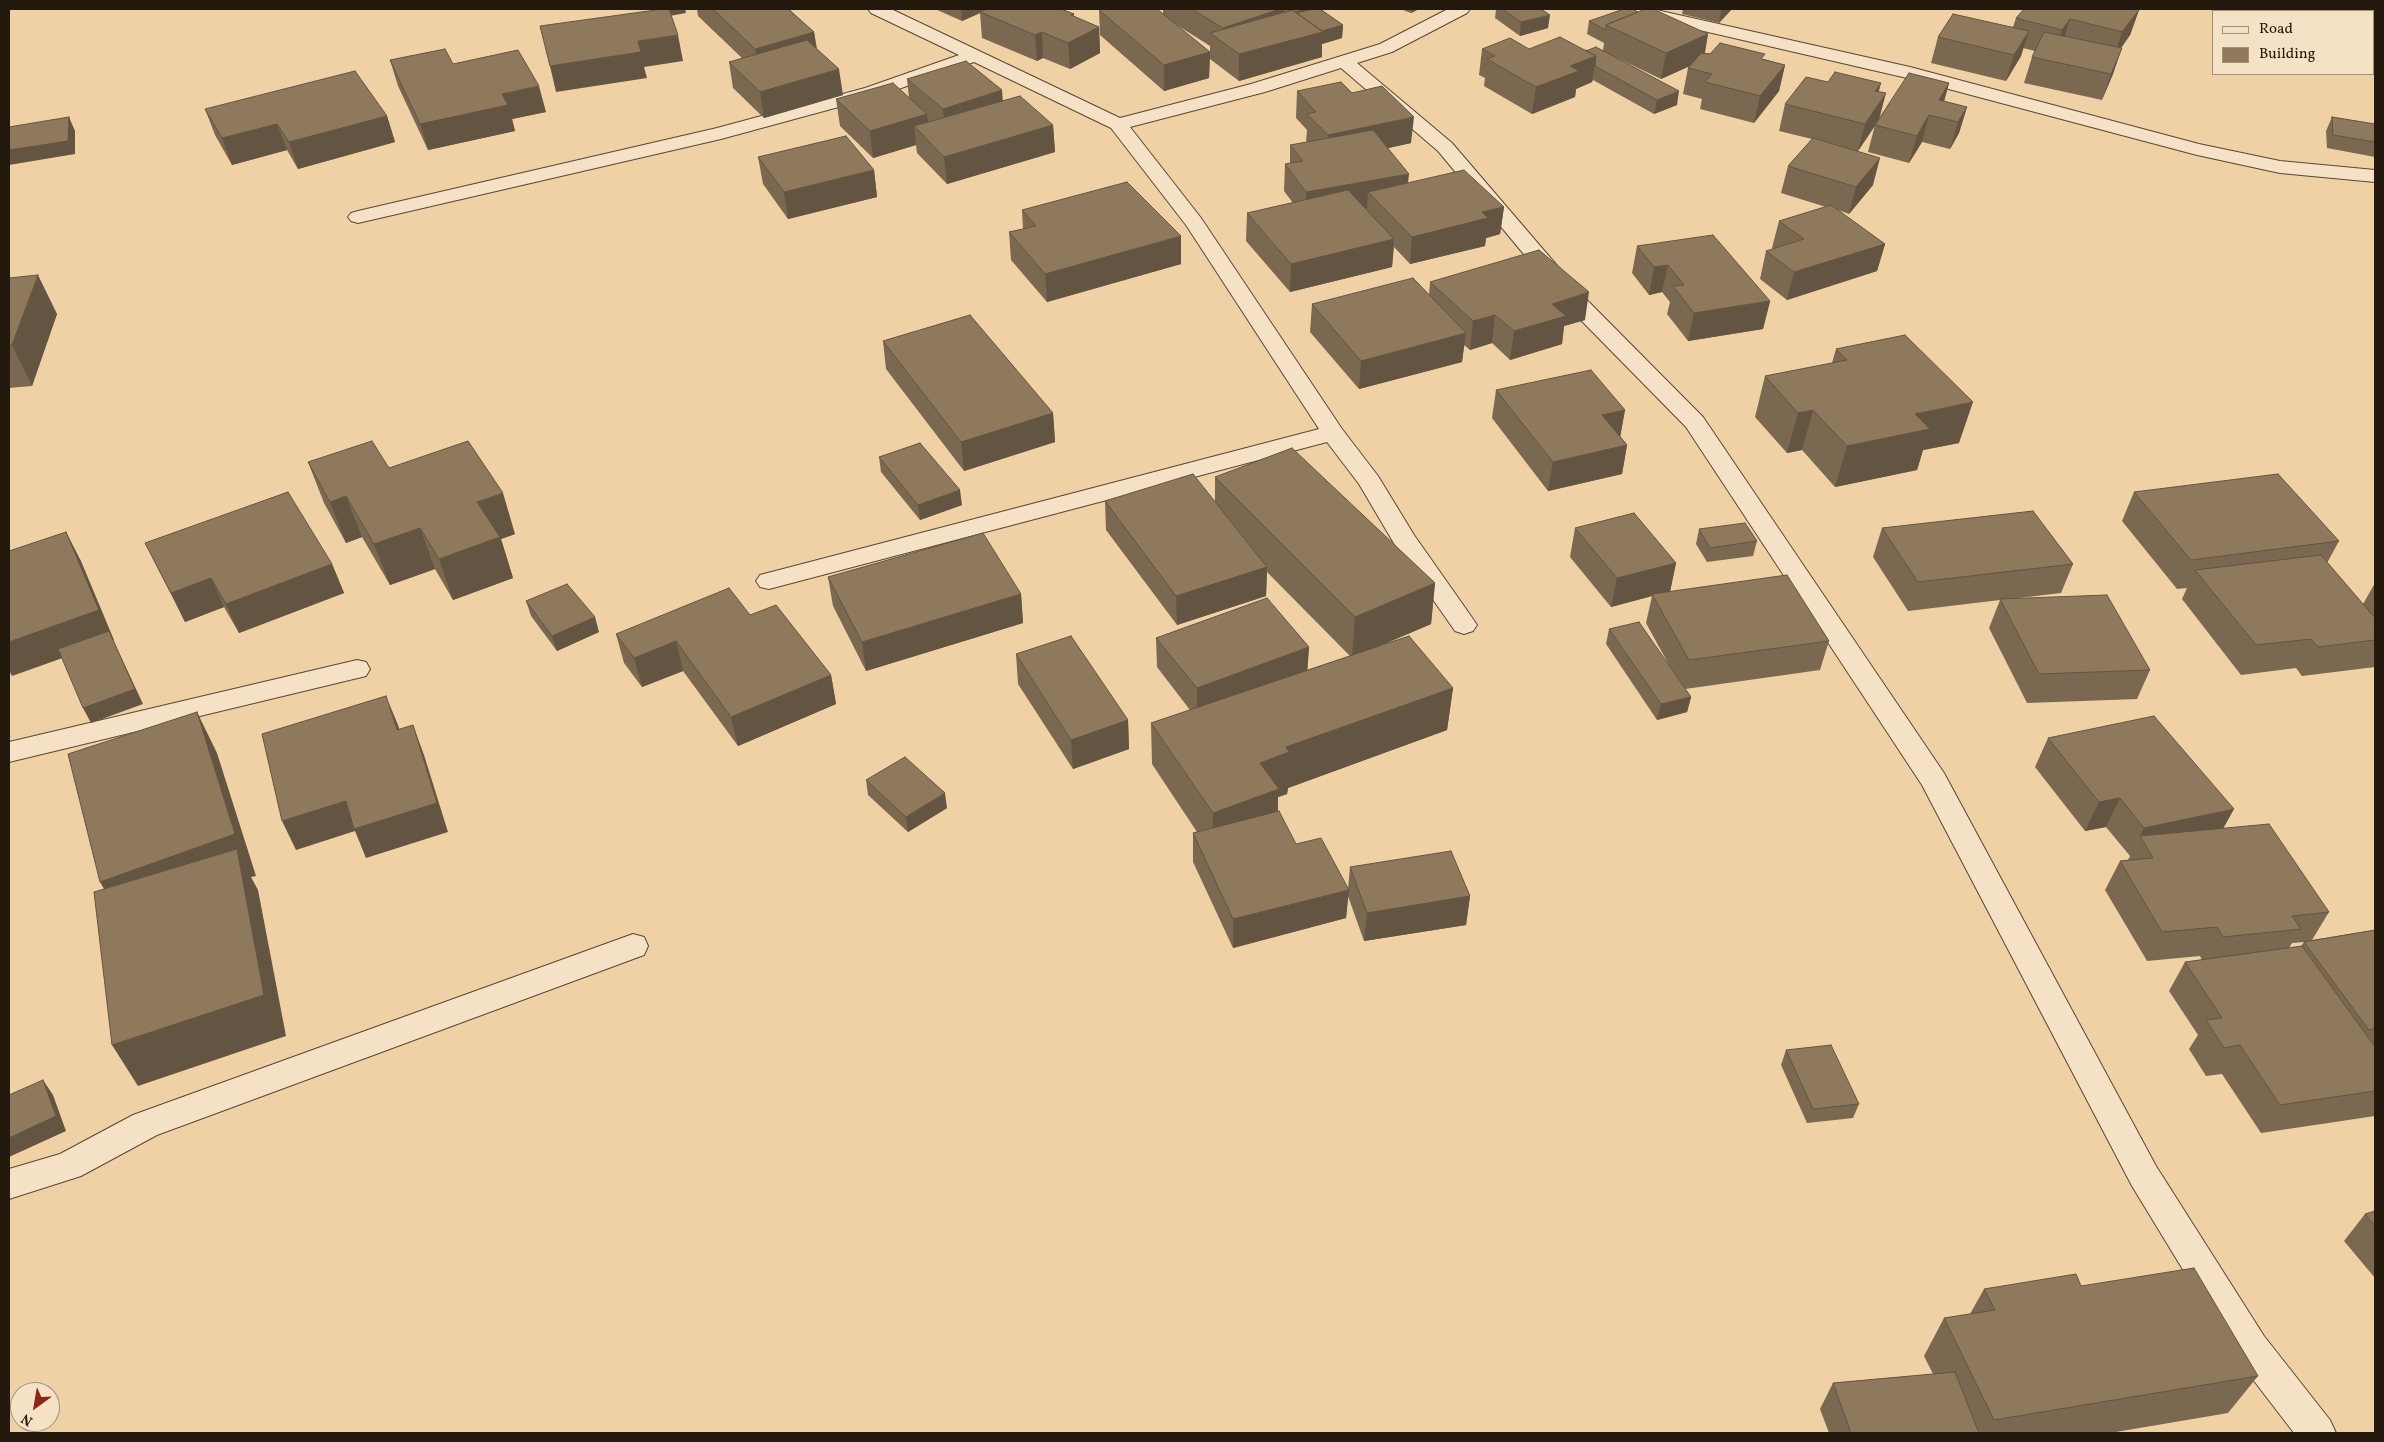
<!DOCTYPE html>
<html>
<head>
<meta charset="utf-8">
<style>
	body { margin:0 }
	#map { position:relative; width:2384px; height:1442px; overflow:hidden; background:#f0d1a6; font-family:Vollkorn,serif }
	canvas { display:block }
	.frame { position:absolute; inset:0; border:10px solid #24190d; pointer-events:none }
	.legend { position:absolute; left:2212px; top:10px; width:162px; height:65px; box-sizing:border-box; background:#f5e1c5; border:1px solid #a1917b; margin:0; padding:6px 9px; list-style:none; font-size:15px; color:#24190d }
	.legend li { display:flex; align-items:center; gap:10px; height:25px }
	.legend b { width:25px; border:1px solid #a1917b }
	.north { position:absolute; left:10px; top:1382px; width:50px; height:50px; box-sizing:border-box; background:#f5e1c5; border:1px solid #a1917b; border-radius:50%; rotate:212deg; font-size:14px; font-weight:700; line-height:20px; text-align:center; color:#24190d }
	.north::after { content:''; display:block; margin:auto; width:18px; height:22px; background:#8f2418; clip-path:polygon(50% 0,100% 100%,50% 72%,0 100%) }
</style>
</head>
<body>
<div id="map">
<canvas width="2384" height="1442"></canvas>
<div class="frame"></div>
<ul class="legend">
<li><b style="height:6px;background:#f5e1c5"></b>Road</li>
<li><b style="height:14px;background:#8e795d"></b>Building</li>
</ul>
<div class="north">N</div>
</div>
<script>
const ctx = document.querySelector('canvas').getContext('2d');
ctx.lineJoin = 'round';
const poly = rows => new Path2D(rows.map(r => 'M' + r).join(''));
function trace(path, color, width, dash) { ctx.strokeStyle = color; ctx.lineWidth = width; ctx.lineCap = dash ? 'butt' : 'round'; ctx.setLineDash(dash || []); ctx.stroke(path); }
function paint(path, color) { ctx.fillStyle = color; ctx.fill(path, 'evenodd'); }
const street = poly([
	[868,9,891,9,1120,118,1251,84,1380,44,1448,9,1470,9,1467,13,1392,52,1357,63,1452,143,1583,296,1703,417,1944,773,2156,1166,2264,1336,2330,1420,2336,1433,2294,1433,2238,1360,2132,1186,1922,785,1686,427,1567,306,1438,151,1341,68,1265,92,1130,127,1201,218,1342,429,1378,476,1414,535,1473,619,1477,625,1473,631,1464,634,1455,631,1395,545,1359,484,1327,442,769,589,760,587,756,581,760,575,1319,429,1186,225,1111,128,974,62,879,96,721,139,358,223,351,221,348,217,351,213,358,211,717,128,865,88,959,55,871,13,868,9],
	[1621,9,1652,9,1910,67,2199,144,2280,161,2375,170,2375,182,2280,173,2197,155,1907,78,1630,14,1624,13,1621,9],
	[357,660,366,662,370,669,366,676,9,762,9,742,357,660],
	[633,934,644,937,648,946,644,955,157,1135,81,1176,9,1199,9,1169,60,1154,133,1115,633,934]
]);
const wall = poly([
	[697,9,789,9,790,10,814,32,817,49,843,95,764,118,733,88,729,62,742,58,698,16],
	[935,9,1061,9,1074,14,1074,17,1099,27,1100,53,1070,69,1043,58,1037,61,982,38,980,13,962,21],
	[1163,9,1320,9,1343,25,1342,38,1322,44,1322,57,1239,81,1210,59,1210,46,1172,22,1210,52,1209,78,1164,91,1100,35,1099,10,1163,14],
	[1400,9,1419,9,1411,13],
	[1496,9,1541,9,1548,28,1520,36,1495,18],
	[1683,9,1732,9,1719,23,1682,14],
	[2139,10,2130,35,2121,48,2113,74,2102,100,2024,83,2032,57,2035,51,2023,48,2021,56,2006,81,1931,63,1938,37,2013,27,2016,18],
	[1638,12,1708,34,1705,53,1764,59,1785,65,1779,91,1754,123,1700,109,1702,99,1683,94,1688,68,1690,66,1661,79,1613,56,1677,105,1654,114,1593,80,1592,82,1576,89,1575,97,1532,114,1484,86,1485,78,1479,75,1482,49,1603,50,1604,43,1587,34,1589,21],
	[390,60,453,64,546,112,512,119,515,131,428,150,398,86],
	[907,79,1003,101,1053,125,1055,152,947,184,917,153,916,145,873,158,840,126,836,99,909,98],
	[1828,82,1878,92,1879,119,1949,83,1944,101,1967,107,1959,133,1950,149,1922,142,1909,163,1868,152,1875,125,1858,151,1873,185,1849,214,1838,210,1885,244,1877,271,1787,300,1760,279,1766,251,1773,249,1772,248,1779,221,1826,207,1781,193,1788,166,1812,139,1779,131,1785,104],
	[1297,91,1352,93,1411,143,1388,148,1408,183,1504,207,1500,234,1486,238,1485,246,1410,264,1394,247,1392,267,1290,292,1246,241,1247,213,1293,203,1284,191,1285,164,1290,163,1290,145,1308,142,1306,141,1307,130,1296,118],
	[205,109,387,116,395,142,298,169,287,150,232,165,215,135],
	[2332,117,2375,124,2375,157,2327,148,2326,131],
	[758,157,874,170,877,197,788,219,763,184],
	[1022,210,1181,264,1047,302,1011,260,1009,232,1023,229],
	[1637,246,1770,301,1763,329,1688,341,1667,314,1670,302,1662,292,1649,295,1632,273],
	[9,278,57,314,32,386,9,388],
	[1430,282,1585,320,1564,326,1562,344,1510,360,1492,343,1470,350,1464,345,1462,362,1359,389,1310,332,1312,304,1429,295],
	[883,341,1053,413,1055,442,964,471,886,369],
	[1836,349,1959,443,1923,450,1917,470,1835,487,1802,450,1787,453,1755,417,1765,376,1832,363],
	[1496,390,1625,410,1620,436,1627,445,1622,474,1548,491,1492,418],
	[879,457,962,505,920,520,881,472],
	[308,462,389,468,515,534,501,539,513,578,453,600,435,569,390,585,362,537,346,543,324,503],
	[1215,477,1435,583,1431,624,1379,646,1453,688,1447,730,1288,788,1287,794,1278,797,1278,812,1296,844,1348,889,1350,867,1470,896,1466,925,1364,941,1348,896,1346,918,1233,948,1193,862,1193,833,1197,832,1152,764,1151,723,1190,710,1157,667,1156,638,1309,647,1307,670,1350,656,1267,572,1266,596,1177,625,1106,530,1105,501,1215,501],
	[2134,492,2339,541,2327,563,2363,604,2375,583,2375,667,2302,676,2296,668,2241,675,2182,599,2187,588,2177,589,2122,521],
	[1575,528,1676,563,1670,591,1829,641,1820,670,1685,689,1691,697,1687,712,1657,720,1606,644,1609,629,1670,667,1646,623,1652,596,1611,607,1570,557],
	[1882,528,2073,564,2061,593,2011,599,2150,670,2137,699,2027,703,1989,628,2000,600,1908,611,1873,557],
	[1699,529,1757,541,1753,556,1707,562,1696,544],
	[145,543,332,564,344,593,239,633,224,607,185,622],
	[828,577,1021,594,1023,623,866,671,833,606],
	[526,601,599,632,557,651,531,616],
	[750,615,831,675,836,704,738,746,683,671,642,687,624,663,616,634],
	[1016,654,1128,720,1129,749,1073,769,1018,684],
	[2048,738,2224,828,2329,912,2312,940,2375,930,2375,1116,2261,1133,2222,1074,2206,1076,2189,1049,2198,1035,2169,991,2185,962,2202,960,2200,956,2147,961,2105,890,2120,861,2128,860,2130,856,2106,827,2085,831,2035,767],
	[2304,942,2301,946,2289,948,2292,943],
	[866,780,947,808,908,832,868,795],
	[1786,1050,1859,1104,1853,1118,1807,1123,1781,1065],
	[2375,1211,2375,1278,2344,1241,2365,1214],
	[2081,1286,2258,1376,2228,1413,2110,1433,1829,1433,1820,1409,1833,1383,1933,1374,1924,1356,1944,1318,1970,1314,1984,1289]
]);
const shadedWall = poly([
	[663,9,685,9,686,13,664,17],
	[961,9,990,9,980,12,980,13,962,21],
	[1280,9,1284,9,1283,33,1223,42,1223,28],
	[1306,9,1315,9,1289,15],
	[1412,9,1419,9,1411,13],
	[1723,9,1732,9,1719,23,1721,10],
	[2139,10,2130,35,2114,58,2122,32],
	[1550,15,1548,28,1520,36,1521,22],
	[2070,19,2062,45,2053,56,2062,30],
	[1343,25,1342,38,1322,44,1322,57,1239,81,1239,54],
	[1099,27,1100,53,1070,69,1068,43],
	[2029,31,2021,56,2006,81,2014,55],
	[814,32,818,58,759,75,755,49],
	[1042,32,1043,58,1037,61,1035,35],
	[1708,34,1703,60,1661,79,1666,53],
	[678,35,683,61,644,67,647,78,556,92,550,66,638,41],
	[2122,48,2113,74,2102,100,2111,74],
	[1210,52,1209,78,1164,91,1164,65],
	[1596,56,1592,82,1576,89,1575,97,1532,114,1536,87,1570,66],
	[1785,65,1779,91,1754,123,1760,96],
	[839,69,843,95,764,118,760,92],
	[1881,83,1874,110,1875,91],
	[1949,83,1942,109,1939,100],
	[539,86,546,112,512,119,515,131,428,150,420,124,502,94],
	[1002,90,1004,117,946,135,943,109],
	[1679,91,1677,105,1654,114,1657,100],
	[1886,93,1879,120,1858,151,1865,124],
	[1967,107,1959,133,1950,149,1958,122],
	[927,114,930,141,914,126,916,145,873,158,870,131],
	[1929,115,1922,142,1909,163,1917,136],
	[387,116,395,142,298,169,289,142],
	[69,117,75,131,75,154,9,165,9,150],
	[1414,117,1411,143,1326,162,1328,135],
	[277,124,287,150,232,165,222,138],
	[1053,125,1055,152,947,184,944,157],
	[1880,158,1873,185,1849,214,1856,187],
	[874,170,877,197,788,219,784,192],
	[1409,174,1406,201,1368,192,1367,208,1305,219,1306,192],
	[1504,207,1500,234,1486,238,1485,246,1410,264,1412,237,1482,212],
	[1181,236,1181,264,1047,302,1045,274],
	[1394,239,1392,267,1290,292,1291,264],
	[1885,244,1877,271,1787,300,1794,272],
	[1668,265,1662,292,1649,295,1654,267],
	[38,275,57,314,32,386,12,345],
	[1589,292,1585,320,1564,326,1562,344,1510,360,1514,331,1552,304],
	[1770,301,1763,329,1688,341,1694,313],
	[1495,315,1492,343,1470,350,1473,321],
	[1466,333,1462,362,1359,389,1361,361],
	[1973,402,1959,443,1923,450,1917,470,1835,487,1847,446,1915,414],
	[1625,410,1620,438,1602,415],
	[1813,410,1802,450,1787,453,1798,413],
	[1053,413,1055,442,964,471,961,442],
	[1627,445,1622,474,1548,491,1553,462],
	[960,490,962,505,920,520,918,505],
	[503,493,515,534,501,539,513,578,453,600,439,559,477,502],
	[346,496,362,537,346,543,330,502],
	[420,528,435,569,390,585,374,544],
	[66,532,81,561,114,640,113,640,143,704,91,723,83,708,113,640,12,676,9,670,9,642],
	[1676,563,1670,592,1652,594,1652,596,1611,607,1617,578],
	[332,564,344,593,239,633,226,604],
	[1267,567,1266,596,1177,625,1176,596],
	[211,578,224,607,185,622,171,593],
	[1435,583,1431,624,1352,658,1355,617],
	[1021,594,1023,623,866,671,862,642],
	[595,617,599,632,557,651,552,636],
	[676,641,683,671,642,687,634,658],
	[1309,647,1307,676,1197,718,1197,688],
	[831,675,836,704,738,746,731,717],
	[1453,688,1447,730,1288,788,1287,794,1278,797,1277,831,1212,855,1213,813,1260,763,1286,747],
	[386,696,398,725,409,759,397,730],
	[1691,697,1687,712,1657,720,1661,704],
	[197,712,217,753,256,876,251,877,258,890,286,1036,138,1086,112,1045,124,924,100,882],
	[1128,720,1129,749,1073,769,1071,740],
	[413,725,424,755,448,832,366,858,355,831,296,850,282,821],
	[945,793,947,808,908,832,906,817],
	[2120,798,2106,827,2085,831,2099,802],
	[2234,809,2218,838,2140,836,2144,828],
	[1349,890,1346,918,1233,948,1233,919],
	[1470,896,1466,925,1364,941,1367,913],
	[43,1080,53,1095,66,1131,9,1157,9,1138]
]);
const building = poly([
	[663,9,669,9,678,35,638,41,641,52,550,66,540,26,663,9],
	[713,9,788,9,814,32,755,49,713,9],
	[987,9,1061,9,1074,14,1071,15,1099,27,1068,43,1042,32,1035,35,980,12,987,9],
	[1102,9,1157,9,1210,52,1164,65,1099,10,1102,9],
	[1192,9,1280,9,1223,28,1192,9],
	[1284,9,1306,9,1295,12,1292,10,1284,12,1284,9],
	[1313,9,1320,9,1343,25,1322,31,1297,13,1313,9],
	[1502,9,1541,9,1550,15,1521,22,1502,9],
	[1624,9,1633,9,1638,12,1606,25,1606,30,1589,21,1624,9],
	[1645,9,1653,9,1708,34,1666,53,1606,25,1645,9],
	[2024,9,2136,9,2139,10,2122,32,2070,19,2062,30,2016,18,2024,9],
	[1292,10,1323,32,1239,54,1210,33,1292,10],
	[1953,14,2029,31,2014,55,1938,37,1953,14],
	[2044,32,2122,48,2111,74,2032,57,2044,32],
	[1560,37,1596,56,1570,66,1579,71,1536,87,1487,59,1495,56,1482,49,1510,38,1529,49,1560,37],
	[807,40,839,69,760,92,729,62,807,40],
	[1720,43,1765,54,1761,59,1785,65,1760,96,1705,82,1712,74,1688,68,1701,53,1710,54,1720,43],
	[1596,47,1679,91,1657,100,1595,66,1596,56,1586,51,1596,47],
	[445,49,453,64,518,50,539,86,502,94,508,105,420,124,390,60,445,49],
	[966,61,1002,90,943,109,907,79,966,61],
	[355,71,387,116,289,142,277,124,222,138,205,109,355,71],
	[1835,72,1881,83,1875,91,1886,93,1865,124,1785,104,1806,77,1828,82,1835,72],
	[1909,73,1949,83,1939,100,1967,107,1958,122,1929,115,1917,136,1875,125,1909,73],
	[1341,82,1352,93,1382,86,1414,117,1328,135,1307,114,1316,112,1297,91,1341,82],
	[893,83,927,114,870,131,836,99,893,83],
	[1020,96,1053,125,944,157,914,126,1020,96],
	[69,117,68,141,9,150,9,127,69,117],
	[2332,117,2375,124,2375,142,2333,135,2332,117],
	[1373,130,1409,174,1306,192,1285,164,1303,161,1290,145,1373,130],
	[846,136,874,170,784,192,758,157,846,136],
	[1813,138,1880,158,1856,187,1788,166,1813,138],
	[1464,170,1504,207,1482,212,1488,218,1412,237,1368,192,1464,170],
	[1127,182,1181,236,1045,274,1009,232,1036,226,1022,210,1127,182],
	[1348,190,1394,239,1291,264,1247,213,1348,190],
	[1831,205,1885,244,1794,272,1766,251,1804,239,1779,221,1831,205],
	[1713,235,1770,301,1694,313,1673,286,1684,285,1668,265,1654,267,1637,246,1713,235],
	[1539,250,1589,292,1552,304,1566,316,1514,331,1495,315,1473,321,1430,282,1539,250],
	[38,275,12,345,9,346,9,278,38,275],
	[1413,278,1466,333,1361,361,1312,304,1413,278],
	[970,315,1053,413,961,442,883,341,970,315],
	[1905,335,1973,402,1915,414,1930,429,1847,446,1813,410,1798,413,1765,376,1847,360,1836,349,1905,335],
	[1591,370,1625,410,1602,415,1627,445,1553,462,1496,390,1591,370],
	[372,441,389,468,468,441,503,493,477,502,500,537,439,559,420,528,374,544,346,496,330,502,308,462,372,441],
	[920,443,960,490,918,505,879,457,920,443],
	[1292,448,1435,583,1355,617,1215,477,1292,448],
	[1193,474,1267,567,1176,596,1105,501,1193,474],
	[2278,474,2339,541,2191,560,2134,492,2278,474],
	[288,492,332,564,226,604,211,578,171,593,145,543,288,492],
	[2033,511,2073,564,1918,582,1882,528,2033,511],
	[1634,513,1676,563,1617,578,1575,528,1634,513],
	[1745,523,1757,541,1710,548,1699,529,1745,523],
	[66,532,99,610,9,642,9,551,66,532],
	[983,533,1021,594,862,642,828,577,983,533],
	[2321,555,2375,618,2375,640,2318,647,2311,639,2256,645,2195,570,2321,555],
	[1787,575,1829,641,1689,660,1652,594,1787,575],
	[567,584,595,617,552,636,526,601,567,584],
	[729,588,750,615,776,605,831,675,731,717,676,641,634,658,616,634,729,588],
	[2107,595,2150,670,2039,674,2000,599,2107,595],
	[1267,598,1309,647,1197,688,1156,638,1267,598],
	[1639,622,1691,697,1661,704,1609,629,1639,622],
	[109,631,135,689,83,708,58,649,109,631],
	[1071,636,1128,720,1071,740,1016,654,1071,636],
	[1409,636,1453,688,1286,747,1289,752,1260,763,1279,789,1213,813,1151,723,1409,636],
	[386,696,397,730,413,725,437,803,354,829,346,801,282,821,262,734,386,696],
	[197,712,235,834,100,882,68,754,197,712],
	[2154,716,2234,809,2144,828,2120,798,2099,802,2048,738,2154,716],
	[905,757,945,793,906,817,866,780,905,757],
	[1279,811,1296,844,1321,838,1349,890,1233,919,1193,833,1279,811],
	[2269,824,2329,912,2292,916,2301,929,2223,937,2217,927,2162,932,2120,861,2153,858,2140,836,2269,824],
	[237,849,264,995,112,1045,94,892,237,849],
	[1451,851,1470,896,1367,913,1350,867,1451,851],
	[2375,930,2375,1028,2369,1030,2304,942,2375,930],
	[2302,946,2375,1047,2375,1091,2280,1105,2240,1045,2224,1048,2206,1020,2222,1018,2185,962,2302,946],
	[1831,1045,1859,1104,1813,1109,1786,1050,1831,1045],
	[43,1080,56,1116,9,1138,9,1095,43,1080],
	[2375,1211,2375,1226,2365,1214,2375,1211],
	[2194,1268,2258,1376,1994,1420,1944,1318,1995,1310,1984,1289,2076,1274,2081,1286,2194,1268],
	[1955,1372,1979,1433,1851,1433,1833,1383,1955,1372]
]);
trace(street, '#574733', 2);
paint(street, '#f5e1c5');
paint(wall, '#7a6850');
paint(shadedWall, '#635541');
paint(building, '#8e795d');
trace(building, '#635541', 1);
</script>
</body>
</html>
